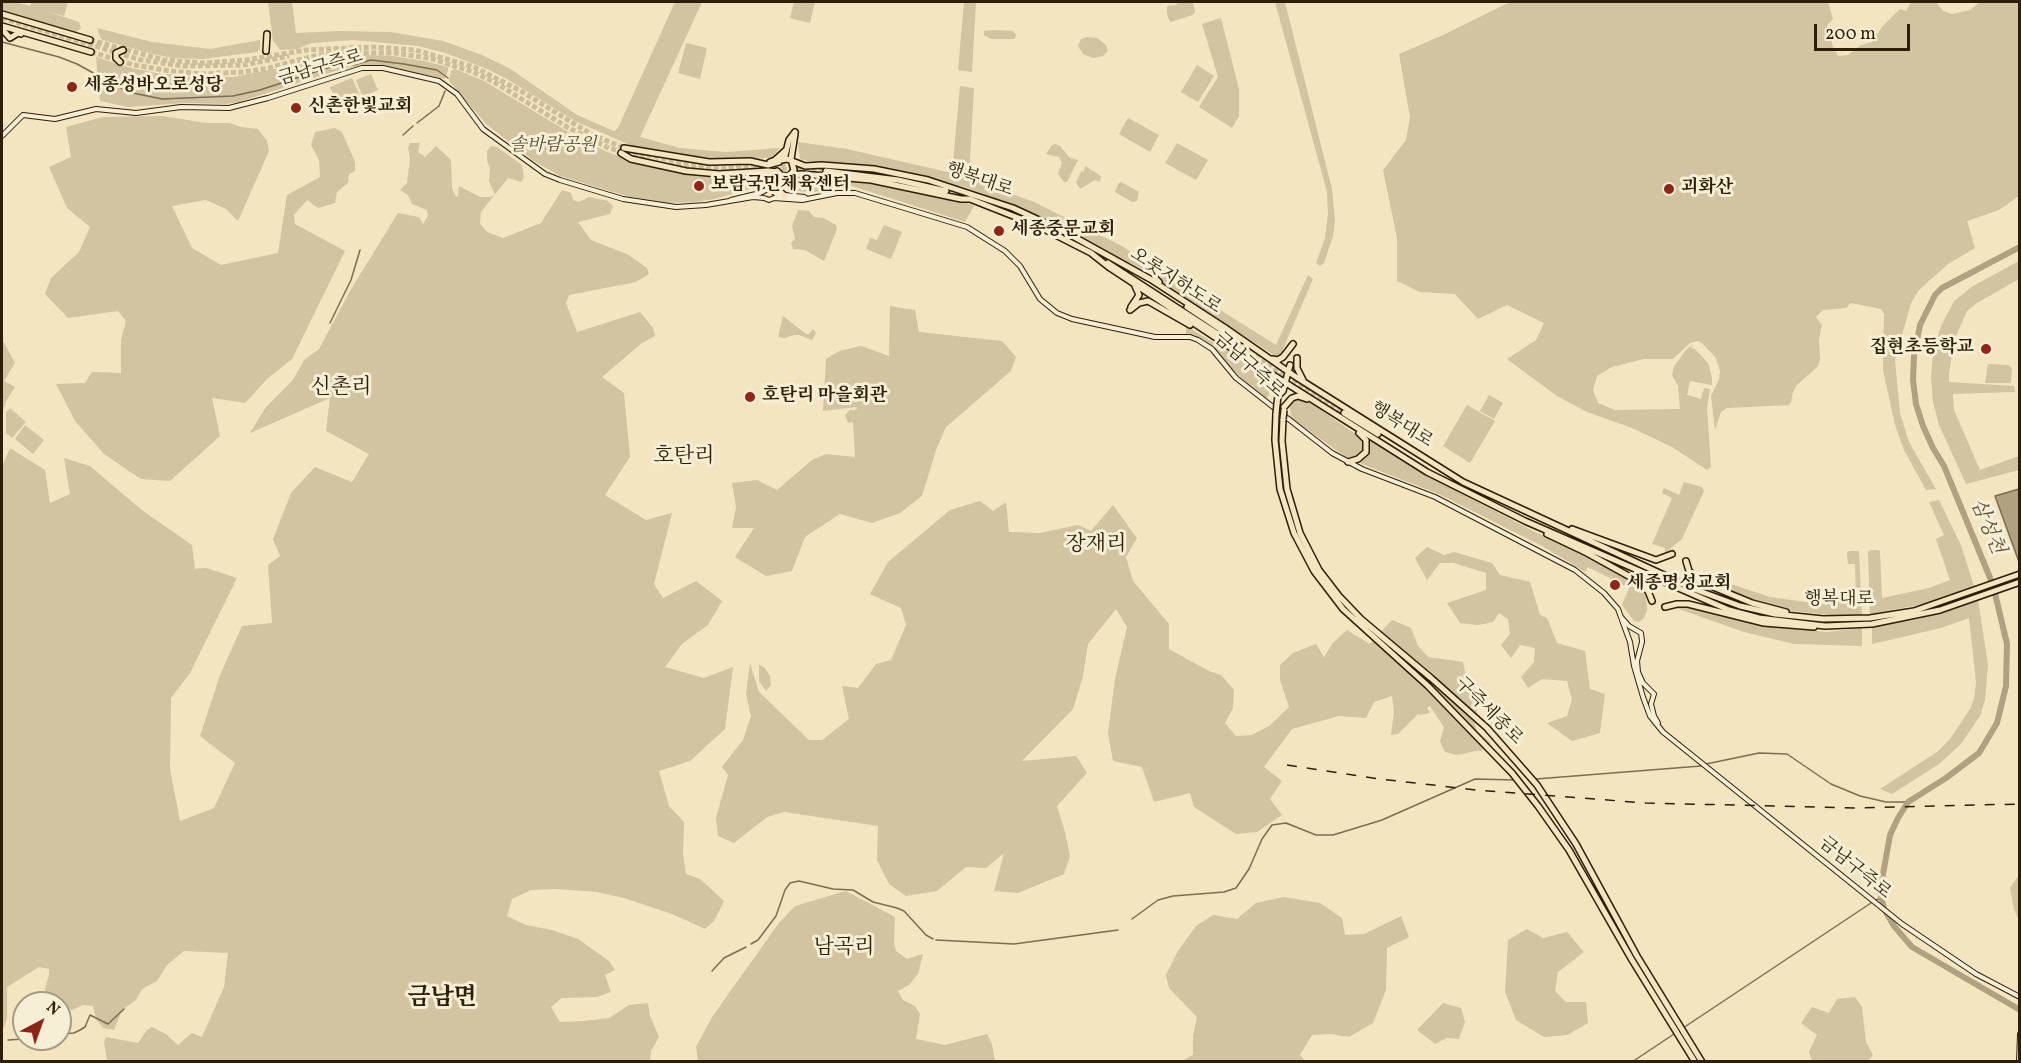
<!DOCTYPE html>
<html>
<head>
<meta charset="utf-8">
<style>
	body { margin:0 }
	#map { position:relative; width:2021px; height:1063px; overflow:hidden; background:#f3e5c0; font-family:Vollkorn,serif }
	canvas { display:block }
	.frame { position:absolute; inset:0; border:3px solid #2e1e08; pointer-events:none }
	.north { position:absolute; left:12px; top:991px; width:60px; height:60px; box-sizing:border-box; background:#f7eed6; border:2px solid #a79b84; border-radius:50%; rotate:41deg; font-size:16px; font-weight:700; line-height:24px; text-align:center; color:#2e1e08 }
	.north::after { content:''; display:block; margin:auto; width:21px; height:27px; background:#8f2418; clip-path:polygon(50% 0,100% 100%,50% 72%,0 100%) }
	.scale { position:absolute; left:1814px; top:24px; width:96px; height:27px; box-sizing:border-box; border:3px solid #2e1e08; border-top:0; padding-left:8px; font-size:18px; line-height:21px; white-space:nowrap; color:#2e1e08; -webkit-text-stroke:4px #f7eed6; paint-order:stroke }
</style>
</head>
<body>
<div id="map">
<canvas width="2021" height="1063"></canvas>
<div class="frame"></div>
<div class="north">N</div>
<div class="scale">200 m</div>
</div>
<script>
const ctx = document.querySelector('canvas').getContext('2d');
ctx.lineJoin = 'round';
function paint(path, color) { ctx.fillStyle = color; ctx.fill(path, 'evenodd'); }
const poly = rows => new Path2D(rows.map(r => 'M' + r).join(''));
function trace(path, color, width, dash) { ctx.strokeStyle = color; ctx.lineWidth = width; ctx.lineCap = dash ? 'butt' : 'round'; ctx.setLineDash(dash || []); ctx.stroke(path); }
function label(font, color, halo, rows, align = 'center') {
  ctx.font = font + ' Vollkorn,"Noto Serif KR",serif'; ctx.lineWidth = 6; ctx.setLineDash([]); ctx.textBaseline = 'middle'; ctx.strokeStyle = halo; ctx.fillStyle = color; for (const [text, x, y, turn = 0] of rows) {
    ctx.save(); ctx.translate(x, y); ctx.rotate((+turn || 0) * Math.PI / 180); ctx.textAlign = isNaN(turn) ? turn : align; if (halo) ctx.strokeText(text, 0, 0); ctx.fillText(text, 0, 0); ctx.restore();
  }
}
const green = poly([
	[2,2,15,2,30,6,32,2,68,2,64,16,49,12,79,22,81,28,75,33,2,12],
	[268,2,292,2,296,33,339,31,391,32,443,41,482,55,509,68,577,115,614,131,618,128,675,2,702,2,640,137,680,148,702,150,726,152,780,148,772,157,748,160,693,159,637,148,577,122,507,79,485,68,445,53,418,46,353,40,312,43,297,49,280,50,273,41],
	[794,2,815,2,810,23,790,18],
	[964,2,976,2,972,72,958,70],
	[1178,2,1193,2,1195,12,1193,15,1170,22,1167,14,1167,6,1176,5],
	[1275,2,1285,2,1332,189,1335,221,1333,236,1324,263,1320,266,1316,263,1325,238,1328,215,1327,192],
	[1510,2,1828,2,1833,19,1827,25,1833,47,1838,56,1848,55,1861,45,1872,42,1882,27,1900,9,1906,11,1911,2,1936,2,1943,11,1952,14,1970,10,1980,2,2019,2,2019,196,1999,210,1967,221,1975,248,1948,264,1919,290,1911,303,1895,360,1900,413,1909,442,1936,489,1926,490,1904,450,1895,425,1883,370,1884,314,1881,309,1851,303,1846,308,1823,310,1816,317,1822,325,1819,339,1820,359,1818,366,1797,385,1793,392,1791,402,1789,405,1727,408,1721,412,1715,430,1711,396,1719,379,1720,371,1716,358,1702,343,1698,341,1690,343,1673,359,1644,359,1612,367,1597,376,1593,390,1598,403,1615,410,1680,409,1678,386,1672,375,1674,366,1686,350,1693,345,1691,348,1695,349,1708,363,1712,378,1712,385,1690,381,1687,395,1701,399,1704,388,1710,389,1707,408,1711,467,1707,470,1672,447,1632,428,1587,412,1557,396,1507,359,1536,340,1544,323,1507,305,1478,319,1455,294,1420,292,1397,281,1397,238,1383,170,1406,140,1410,117,1399,54,1443,35],
	[1221,18,1239,89,1239,116,1232,128,1199,107,1218,77,1202,24],
	[97,28,152,42,210,49,260,40,260,49,257,52,203,59,172,58,149,53,103,40,101,39],
	[994,30,1012,31,1016,34,1015,39,991,39,984,35,984,31],
	[1088,37,1097,38,1106,45,1108,51,1103,56,1093,58,1083,54,1078,46,1081,39],
	[686,43,707,48,700,79,678,73],
	[360,55,393,56,424,61,448,67,448,70,445,79,391,67,363,65,335,71,239,102,226,104,184,103,128,107,100,101,96,57,127,67,156,73,198,77,233,77,305,63],
	[1197,65,1214,76,1198,102,1181,92],
	[455,69,484,81,570,133,605,151,646,166,672,171,696,175,766,177,769,179,768,184,714,199,695,202,666,203,630,197,560,176,534,161,486,124,449,81,451,71],
	[371,74,378,90,363,97,356,80],
	[352,78,361,98,339,107,330,87],
	[960,86,974,88,969,178,1034,202,1122,246,1152,266,1148,272,1099,248,1050,220,968,188,930,178,889,169,813,162,800,159,798,142,847,149,952,173],
	[163,116,206,123,229,123,241,127,258,129,267,141,269,151,238,221,226,209,206,200,172,206,192,248,221,265,278,253,287,195,320,177,319,160,311,145,315,132,335,128,342,132,355,162,355,171,349,174,348,183,337,192,335,203,318,208,307,200,294,215,295,224,345,251,292,359,267,379,245,403,212,398,220,436,170,481,141,479,104,454,75,421,56,384,85,383,92,372,121,373,121,340,126,321,118,311,68,318,45,294,51,278,79,252,90,227,67,208,49,167,71,157,66,127,103,117],
	[1128,118,1159,135,1150,152,1119,134],
	[410,143,420,143,418,152,425,157,436,146,451,160,452,188,456,197,458,196,459,186,480,197,491,197,495,195,489,181,490,168,487,161,487,151,491,146,497,147,522,165,524,177,521,182,508,178,481,212,480,224,487,232,503,238,541,223,562,190,571,193,573,200,579,202,589,197,608,201,613,206,610,214,578,222,591,240,627,254,647,268,649,274,636,282,569,295,566,303,577,332,640,312,653,328,655,336,642,343,602,377,624,393,630,457,605,495,646,520,672,513,654,584,663,598,696,581,722,601,708,625,682,644,665,667,704,678,733,667,725,729,690,761,659,771,669,806,684,822,683,855,686,874,700,879,724,901,714,921,705,929,672,914,624,898,597,892,555,889,531,890,512,899,507,916,526,925,552,930,578,939,609,961,615,970,605,975,611,992,597,997,562,998,551,1007,560,1022,584,1021,609,1018,629,1005,648,1003,650,1016,659,1037,651,1051,650,1061,109,1062,107,1060,104,1042,106,1037,138,1043,147,1030,152,1027,166,1034,178,1045,192,1033,202,1037,224,987,228,953,184,951,167,965,157,981,142,989,136,1000,122,1010,114,1030,103,1028,96,1019,93,1006,83,1005,72,1010,66,1008,60,1012,60,1003,44,1003,45,989,49,975,49,969,39,967,7,987,7,1018,4,1027,2,1030,2,467,10,448,45,470,50,503,70,494,64,458,90,466,143,511,192,545,195,569,206,568,237,578,190,673,171,698,170,769,180,821,214,808,235,763,200,736,220,675,242,626,272,623,268,565,280,556,273,539,291,493,315,467,352,482,369,454,326,431,330,398,250,433,266,407,293,380,304,360,319,349,350,291,398,213,419,217,423,224,428,216,427,210,412,204,408,195,400,190,407,183,410,159,408,148],
	[1177,143,1208,160,1196,180,1165,163],
	[1055,144,1060,146,1070,158,1078,160,1067,182,1064,182,1058,174,1062,163,1059,157,1046,154,1052,145],
	[1085,166,1101,176,1100,182,1095,180,1080,189,1076,182,1081,172,1084,171],
	[804,178,869,181,952,197,974,206,965,222,852,186,814,192,796,191,791,184,796,179],
	[1121,182,1139,192,1137,201,1132,202,1115,192,1118,184],
	[798,210,809,211,814,217,823,218,836,225,837,229,824,261,805,250,793,249,791,243,795,239,792,226],
	[884,225,902,232,891,259,866,249,870,238,877,240],
	[2019,261,2019,279,1977,303,1967,311,1955,338,1949,373,1949,382,2014,386,2015,392,1953,394,1954,410,1980,470,2019,456,2019,470,1966,484,1939,425,1933,402,1931,377,1933,353,1941,326,1954,301,1973,286],
	[1158,271,1276,345,1308,275,1313,279,1280,356,1275,356,1157,279],
	[890,306,915,310,919,332,1002,341,1016,357,1011,371,946,427,936,450,922,496,900,513,872,523,840,514,805,537,792,571,766,576,735,557,754,528,732,528,736,507,732,483,757,480,777,490,812,460,826,454,855,457,853,422,848,423,845,415,850,410,856,410,857,407,823,411,826,359,839,351,861,346,889,356],
	[783,316,806,334,809,334,813,329,816,333,812,340,799,335,794,335,785,338,778,337],
	[1186,326,1253,366,1269,383,1269,395,1266,398,1243,380,1203,339,1186,335],
	[2,339,15,363,4,381,15,387,6,401,2,414],
	[1988,364,2008,365,2012,368,2011,383,1985,383],
	[1489,395,1503,403,1494,419,1480,411],
	[1299,397,1305,399,1360,437,1364,447,1360,456,1350,460,1291,418,1290,405,1292,401],
	[1467,405,1495,421,1470,463,1443,446],
	[10,408,26,422,12,438,6,433,6,412],
	[25,425,44,440,33,454,15,439],
	[1370,440,1430,477,1535,532,1583,553,1636,583,1643,590,1646,598,1647,610,1644,618,1639,622,1634,621,1622,605,1629,588,1588,567,1585,572,1544,547,1441,495,1362,464,1359,460],
	[1684,482,1702,487,1704,491,1682,539,1665,553,1665,548,1652,544,1672,498,1662,493,1664,488,1679,495],
	[1939,500,1961,545,1974,586,1924,604,1870,614,1868,552,1871,550,1878,550,1880,551,1882,598,1929,588,1950,580,1936,539,1944,535,1929,502],
	[980,501,993,511,1006,502,1009,532,1040,533,1078,525,1091,531,1113,505,1137,538,1126,557,1133,581,1169,624,1169,649,1209,671,1221,675,1234,690,1233,708,1225,723,1236,736,1252,735,1269,726,1289,707,1280,680,1280,665,1293,653,1316,644,1324,657,1333,643,1347,630,1370,644,1392,620,1411,628,1418,646,1428,657,1463,662,1466,676,1478,702,1475,724,1477,731,1491,743,1481,751,1476,751,1457,755,1445,752,1440,742,1444,727,1430,706,1427,708,1430,713,1419,715,1418,714,1398,734,1391,735,1394,712,1392,696,1374,702,1366,718,1339,716,1292,729,1264,767,1282,781,1270,799,1282,815,1257,832,1236,834,1194,807,1190,793,1154,802,1142,767,1113,761,1108,733,1115,679,1127,627,1116,609,1088,644,1083,676,1073,709,1022,761,1076,756,1087,773,1057,806,1065,832,1070,856,1064,874,1018,893,994,891,1004,853,986,868,966,867,937,891,906,896,889,884,877,860,878,826,784,812,767,817,734,843,718,836,716,818,728,775,722,767,743,740,751,716,746,694,750,663,759,692,809,740,822,740,849,719,842,686,858,688,876,664,891,660,906,625,901,608,870,594,888,562,950,510],
	[1427,547,1444,555,1454,552,1492,563,1500,575,1530,582,1540,615,1547,618,1557,643,1585,651,1590,689,1605,694,1600,733,1572,741,1547,723,1567,716,1572,699,1567,681,1542,679,1528,688,1521,677,1534,662,1535,648,1520,645,1511,658,1501,645,1510,634,1508,619,1499,613,1493,622,1478,625,1460,623,1447,603,1486,590,1486,573,1454,563,1440,563,1427,580,1415,558],
	[1849,551,1859,551,1862,615,1841,616,1792,611,1759,603,1700,577,1701,574,1770,597,1806,602,1856,601,1855,564,1848,564,1847,553],
	[1978,600,1988,665,1985,700,1980,716,1960,745,1939,764,1892,794,1880,789,1937,752,1950,739,1970,709,1974,699,1976,682,1969,618,1941,628,1872,644,1872,627,1918,619],
	[1679,607,1690,607,1762,625,1827,632,1862,628,1862,646,1794,644,1744,632,1676,608],
	[759,665,764,667,770,676,771,685,766,691,759,681],
	[2019,875,2019,921,2014,909,2010,888],
	[846,891,895,917,894,943,896,951,907,959,923,954,918,974,909,985,898,991,903,1000,915,1006,920,1014,916,1039,945,1045,987,1034,992,1044,995,1061,698,1061,696,1047,712,1017,779,923,795,906],
	[1284,897,1320,903,1342,918,1345,935,1364,934,1401,916,1409,937,1387,948,1386,990,1373,1023,1349,1037,1331,1034,1312,1035,1300,1055,1305,1061,1182,1061,1193,1055,1193,1036,1197,1017,1169,988,1166,975,1178,951,1196,926,1213,915,1237,919,1256,903],
	[1527,929,1543,938,1567,932,1584,952,1558,972,1555,991,1566,1002,1586,1002,1588,1023,1567,1035,1544,1037,1516,1020,1505,992,1508,940],
	[1855,997,1862,1007,1866,1042,1873,1055,1868,1061,1812,1061,1809,1052,1817,1035,1801,1023,1812,1007,1829,1013,1837,999],
	[1443,1003,1461,1008,1465,1022,1459,1039,1447,1038,1435,1044,1417,1030]
]);
const water = poly([
	[2019,489,2020,489,2019,562,1995,496,2019,489]
]);
const stream = poly([
	[2,42,59,57,77,64,128,92,162,99,233,96,260,90,330,67,354,65,371,60,404,64,437,70,448,78],
	[417,123,439,106,445,91],
	[403,135,413,126],
	[330,323,351,280,360,250],
	[1706,764,1759,753,1787,754,1831,784,1860,796,1886,802,1908,802],
	[1536,779,1701,766],
	[1876,900,1882,898],
	[1132,919,1158,900,1173,896,1224,892,1236,888,1249,869,1262,839,1272,825,1286,823,1316,835,1333,835,1382,820,1475,779,1516,780],
	[936,940,1014,944,1118,930],
	[751,944,758,940,776,916,785,890,790,883,799,881,833,889,853,890,873,902,897,908,904,911,926,935,933,939],
	[712,971,724,958,746,947],
	[1683,1028,1871,903],
	[60,1034,74,1033,80,1030,85,1027,90,1015,108,1024,124,1009],
	[8,1040,24,1039],
	[1632,1062,1674,1034]
]);
const river = poly([
	[2020,247,1942,288,1935,295,1920,325,1914,356,1913,380,1916,404,1923,426,1933,448,1944,466,1993,585,2007,644,2006,686,1997,723,1979,753,1946,778,1908,802,1898,818,1890,835,1880,891,1884,909,1894,926,1912,947,2020,1010]
]);
const highwayTunnel = poly([
	[2,18,141,60,184,66,244,65,289,56],
	[90,40,164,60,204,63,247,60,306,50,373,47,415,50,474,67,521,91,591,134,631,151,675,161,699,164,761,165],
	[91,52,134,65,170,71,203,74,243,72,269,68,314,56,334,53,395,53,433,59,473,72,494,82,567,127,609,148,648,160],
	[669,165,698,169,759,169],
	[773,165,803,166],
	[774,169,826,171],
	[1238,341,1344,413],
	[1235,345,1326,406]
]);
const secondary = poly([
	[2,136,23,115,55,119,96,109,136,113,181,107,229,108,268,98,362,68,383,68,439,81,457,94,483,129,545,174,560,180,623,199,676,207,706,205,753,197,764,198,769,200,774,198,802,200,837,193,855,193,967,227,1005,251,1020,266,1040,299,1057,313,1072,319,1155,337,1190,337,1198,340,1212,349,1236,378,1332,453,1362,469,1435,497,1575,570,1604,593,1618,609,1630,642,1634,666,1643,697,1650,716,1663,732,1902,924,1976,974,2020,997],
	[731,200,760,193,770,188,776,194,804,197,807,199],
	[1621,617,1629,626,1641,633,1642,641],
	[1642,642,1637,661,1638,672,1643,683,1654,694,1651,704,1654,716,1658,723],
	[2019,1062,2020,1034]
]);
const highway = poly([
	[2,14,90,40],
	[2,26,91,52],
	[2,29,10,38,18,33,21,34],
	[266,51,267,34],
	[120,62,116,58,116,53,123,50],
	[624,148,709,162,750,161,768,165,779,162],
	[621,153,631,159,686,171,719,174,768,171,778,172,782,176,788,176],
	[781,160,787,159,805,166,822,165,874,169,928,180,1013,208,1067,233,1150,279,1224,327,1296,377,1463,482,1694,589,1740,606,1775,614,1823,619,1870,618,1914,611,2020,574],
	[781,160,785,156,789,140,795,132],
	[770,162,775,160,786,150],
	[826,171,898,180,946,191],
	[790,175,794,170,791,159,795,134],
	[778,186,778,190,785,196],
	[768,188,774,181,777,171],
	[775,192,778,184,790,175,801,174,871,180,961,199,970,199,1036,225,1091,253,1110,268,1251,361,1427,472,1525,521,1729,610,1759,618,1825,626,1872,624,1940,610,2020,582],
	[1108,263,1235,345],
	[1156,268,1155,278,1159,282],
	[1131,307,1139,295,1135,286],
	[1187,307,1238,341],
	[1130,310,1139,303,1148,301,1190,325],
	[1297,358,1297,368,1303,380],
	[1272,359,1278,360,1283,357,1293,344],
	[1263,370,1272,380,1278,396],
	[1277,404,1278,396,1283,391,1290,365],
	[1284,407,1292,398,1298,396,1307,399],
	[1344,413,1378,434],
	[1276,414,1275,440,1280,489,1294,533,1314,571,1343,609,1428,686,1512,773,1538,806,1569,850,1632,960,1695,1062],
	[1283,419,1282,441,1287,489,1300,533,1319,570,1339,596,1361,619,1431,678,1487,728,1537,785,1576,844,1637,956,1702,1062],
	[1348,462,1358,459,1366,452,1366,440,1359,433],
	[1572,529,1656,560,1672,554],
	[1547,534,1587,553,1634,579,1648,591,1652,601],
	[1686,561,1689,571,1701,582,1752,603,1786,612],
	[1665,607,1677,604,1688,604,1764,623,1814,627]
]);
const rail = poly([
	[1287,765,1380,779,1476,790,1646,803,1858,808,2020,804]
]);
const highwayBridge = poly([
	[1276,414,1277,404],
	[1283,419,1284,410]
]);
const markers = [
	[72,87,6,"#8f2418"],
	[296,108,6,"#8f2418"],
	[699,186,6,"#8f2418"],
	[1669,189,6,"#8f2418"],
	[999,231,6,"#8f2418"],
	[1986,349,6,"#8f2418"],
	[750,397,6,"#8f2418"],
	[1615,585,6,"#8f2418"]
];
const streetNames = [
	["금남구즉로",321,69,-16],
	["행복대로",979,181,19],
	["오롯지하도로",1175,282,33],
	["금남구즉로",1248,366,42],
	["행복대로",1401,426,32],
	["행복대로",1839,601],
	["구즉세종로",1488,712,45],
	["금남구즉로",1854,869,39]
];
const poiNames = [
	["세종성바오로성당",84,87],
	["신촌한빛교회",308,108],
	["보람국민체육센터",711,186],
	["괴화산",1681,189],
	["세종중문교회",1011,231],
	["집현초등학교",1974,349,"right"],
	["호탄리 마을회관",762,397],
	["세종명성교회",1627,585]
];
const parkNames = [
	["솔바람공원",553,147]
];
const waterNames = [
	["삼성천",1986,527,67]
];
const quarterNames = [
	["신촌리",341,389],
	["호탄리",684,458],
	["장재리",1096,546],
	["남곡리",844,949]
];
const districtNames = [
	["금남면",442,1000]
];
paint(green, '#d2c3a1');
paint(water, '#b0a181');
trace(water, '#7c6d51', 1.5);
trace(stream, '#7c6d51', 1.5);
trace(river, '#b0a181', 6);
trace(highwayTunnel, '#ccbd9b', 5, [5, 2.5]);
trace(secondary, '#2e1e08', 6);
trace(highway, '#2e1e08', 8);
trace(secondary, '#f7eed6', 4);
trace(highway, '#f3e5c0', 5);
trace(rail, '#2e1e08', 1.5, [10, 10]);
trace(highwayBridge, '#2e1e08', 8, []);
trace(highwayBridge, '#f3e5c0', 5);
for (const [x, y, r, color] of markers) { const dot = new Path2D(); dot.arc(x, y, r, 0, 2 * Math.PI); ctx.fillStyle = color; ctx.fill(dot); trace(dot, '#f7eed6', 2); }
label('18px', '#2e1e08', '#f7eed6', streetNames);
label('bold 18px', '#2e1e08', '#f7eed6', poiNames, 'left');
label('italic 18px', '#5f5036', '#f7eed6', parkNames);
label('italic 20px', '#625238', '#f7eed6', waterNames);
label('21px', '#2e1e08', '#f7eed6', quarterNames);
label('bold 24px', '#2e1e08', '#f7eed6', districtNames);
</script>
</body>
</html>
